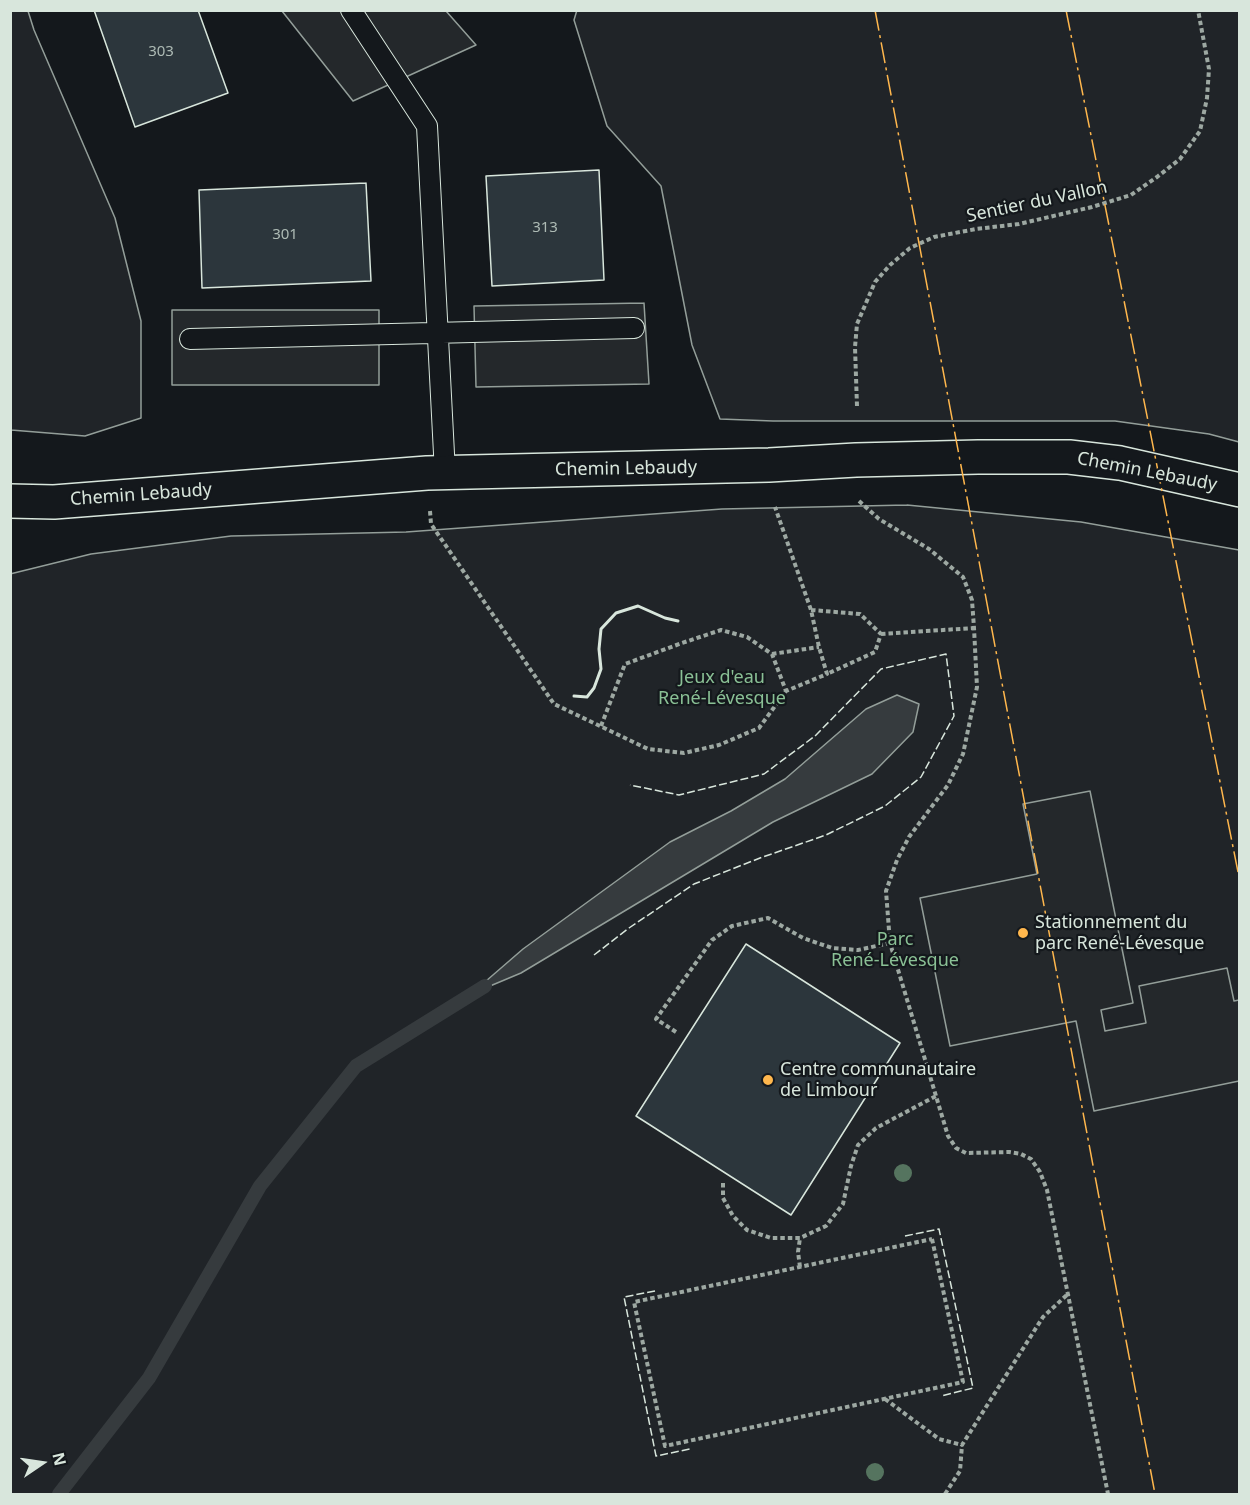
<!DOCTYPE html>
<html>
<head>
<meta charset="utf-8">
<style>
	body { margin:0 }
	#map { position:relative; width:1250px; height:1505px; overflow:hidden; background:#14181c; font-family:"Noto Sans",sans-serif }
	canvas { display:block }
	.frame { position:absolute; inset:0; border:12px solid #d8e6dc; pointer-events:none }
	.north { position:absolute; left:12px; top:1433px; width:60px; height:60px; -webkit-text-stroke:4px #14181c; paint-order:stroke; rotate:77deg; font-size:16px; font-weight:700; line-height:24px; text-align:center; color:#d8e6dc }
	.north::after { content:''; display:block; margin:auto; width:21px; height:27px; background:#d8e6dc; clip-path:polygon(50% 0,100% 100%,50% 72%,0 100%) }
</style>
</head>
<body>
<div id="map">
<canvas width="1250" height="1505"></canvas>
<div class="frame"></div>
<div class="north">N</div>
</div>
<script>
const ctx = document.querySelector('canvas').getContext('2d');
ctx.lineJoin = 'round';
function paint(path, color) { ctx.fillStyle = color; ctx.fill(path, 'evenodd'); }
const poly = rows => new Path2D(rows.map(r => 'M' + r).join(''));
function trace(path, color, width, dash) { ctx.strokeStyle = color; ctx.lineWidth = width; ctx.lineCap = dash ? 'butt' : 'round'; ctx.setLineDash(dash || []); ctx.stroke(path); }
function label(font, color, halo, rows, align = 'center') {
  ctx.font = font + ' "Noto Sans",sans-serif'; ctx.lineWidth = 4.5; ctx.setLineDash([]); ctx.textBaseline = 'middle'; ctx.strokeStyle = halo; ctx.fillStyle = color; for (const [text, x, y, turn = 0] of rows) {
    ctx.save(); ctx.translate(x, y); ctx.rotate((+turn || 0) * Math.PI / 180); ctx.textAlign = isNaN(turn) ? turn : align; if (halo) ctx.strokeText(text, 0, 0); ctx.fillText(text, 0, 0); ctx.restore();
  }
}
const green = poly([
	[577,10,1239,11,1239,442,1209,434,1115,421,773,421,720,419,692,345,661,186,607,126,574,20,577,10],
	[10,11,28,11,34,30,115,218,141,321,141,418,85,436,11,430,10,11],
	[907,505,1081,522,1239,550,1239,1494,11,1494,10,574,91,554,231,536,406,532,722,509,907,505]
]);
const parking = poly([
	[282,11,446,11,476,45,353,101,282,11],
	[644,303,649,384,476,387,474,306,644,303],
	[172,310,379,310,379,385,172,385,172,310],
	[1090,791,1133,1003,1101,1010,1105,1031,1146,1023,1139,986,1227,968,1234,1001,1239,1000,1239,1081,1094,1111,1076,1021,950,1046,920,898,1037,874,1023,804,1090,791]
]);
const water = poly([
	[897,695,919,704,913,732,872,774,773,822,521,973,471,994,523,949,670,842,731,811,785,779,866,709,897,695]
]);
const stream = poly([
	[59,1494,149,1378,260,1186,356,1066,485,986]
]);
const building = poly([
	[94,10,198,10,228,93,135,127,94,10],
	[599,170,604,280,492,286,486,176,599,170],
	[366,183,371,281,202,288,199,190,366,183],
	[746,944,900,1043,791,1215,636,1116,746,944]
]);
const path = poly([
	[857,406,855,347,857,324,875,282,890,265,910,248,934,237,976,229,1019,224,1092,207,1131,195,1157,177,1180,159,1200,131,1207,98,1209,69,1198,10],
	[859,501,879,519,929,549,963,577,972,600,974,628,977,687,963,754,948,785,909,837,897,860,886,891,890,943,948,1136,956,1148,966,1153,1009,1152,1021,1154,1031,1159,1040,1172,1047,1190,1108,1494],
	[430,511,431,524,554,704,648,749,684,753,719,745,759,728,786,691,827,674,819,647,811,610,775,507],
	[811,610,860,614,881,634,875,652,827,674],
	[881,634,974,628],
	[772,654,819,647],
	[601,726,625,664,682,643,721,630,747,637,772,654,786,691],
	[676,1032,656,1019,712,940,732,926,768,918,803,938,832,948,858,950,890,943],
	[723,1183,723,1198,733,1216,747,1230,771,1238,800,1238,826,1226,843,1204,851,1166,858,1145,876,1128,936,1096],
	[932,1239,963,1382,665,1446,634,1302,932,1239],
	[800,1267,798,1252,800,1238],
	[885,1399,939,1439,962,1445,1043,1317,1069,1293],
	[945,1494,960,1471,962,1445]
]);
const service = poly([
	[351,10,427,126,445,473],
	[190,339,634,328]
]);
const tertiary = poly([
	[10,501,54,502,427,473,769,465,856,460,978,457,1069,457,1120,463,1240,490]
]);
const fence = poly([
	[594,955,629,928,694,884,760,858,826,835,885,806,921,777,954,716,946,654,881,669,815,736,764,774,679,795,630,785],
	[905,1236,939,1229,973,1388,941,1396],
	[655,1291,624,1297,656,1456,690,1449]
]);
const wall = poly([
	[574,696,587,697,594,688,601,669,599,649,601,629,616,613,638,606,665,618,678,621]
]);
const power = poly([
	[875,10,1155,1494],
	[1066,10,1240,882]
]);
const trees = [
	[903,1173],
	[875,1472]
];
const markers = [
	[1023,933,6,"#ffb74d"],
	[768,1080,6,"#ffb74d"]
];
const numberNames = [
	["303",161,52],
	["313",545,228],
	["301",285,235]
];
const streetNames = [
	["Sentier du Vallon",1037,202,-12],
	["Chemin Lebaudy",626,469,-1],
	["Chemin Lebaudy",1147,472,11],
	["Chemin Lebaudy",141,495,-4]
];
const parkNames = [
	["Jeux d'eau",722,678],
	["René-Lévesque",722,699],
	["Parc",895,940],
	["René-Lévesque",895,961]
];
const poiNames = [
	["Stationnement du",1035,923],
	["parc René-Lévesque",1035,944],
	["Centre communautaire",780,1070],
	["de Limbour",780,1091]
];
paint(green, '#202428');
trace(green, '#939e99', 1.5);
paint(parking, '#24282b');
trace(parking, '#939e99', 1.5);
paint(water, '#363b3e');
trace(water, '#939e99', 1.5);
trace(stream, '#363b3e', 14);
paint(building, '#2c363c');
trace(building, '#d8e6dc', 1.5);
trace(service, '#d8e6dc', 22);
trace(tertiary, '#d8e6dc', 36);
trace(path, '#9da8a2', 4, [4.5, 3]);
trace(service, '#14181c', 20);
trace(tertiary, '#14181c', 33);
trace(fence, '#d8e6dc', 1.5, [8, 3]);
trace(wall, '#d8e6dc', 3);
trace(power, '#ffb74d', 1.5, [21, 4.5, 3, 4.5]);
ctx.fillStyle = '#55745f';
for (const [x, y] of trees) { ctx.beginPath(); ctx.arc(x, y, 9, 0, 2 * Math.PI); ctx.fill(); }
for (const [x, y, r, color] of markers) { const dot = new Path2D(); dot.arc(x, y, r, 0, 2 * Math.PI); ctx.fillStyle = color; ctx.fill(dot); trace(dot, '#14181c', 2); }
label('15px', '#adbab4', null, numberNames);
label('18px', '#d8e6dc', '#14181c', streetNames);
label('18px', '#8ac095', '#14181c', parkNames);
label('18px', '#d8e6dc', '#14181c', poiNames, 'left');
</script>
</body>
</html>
